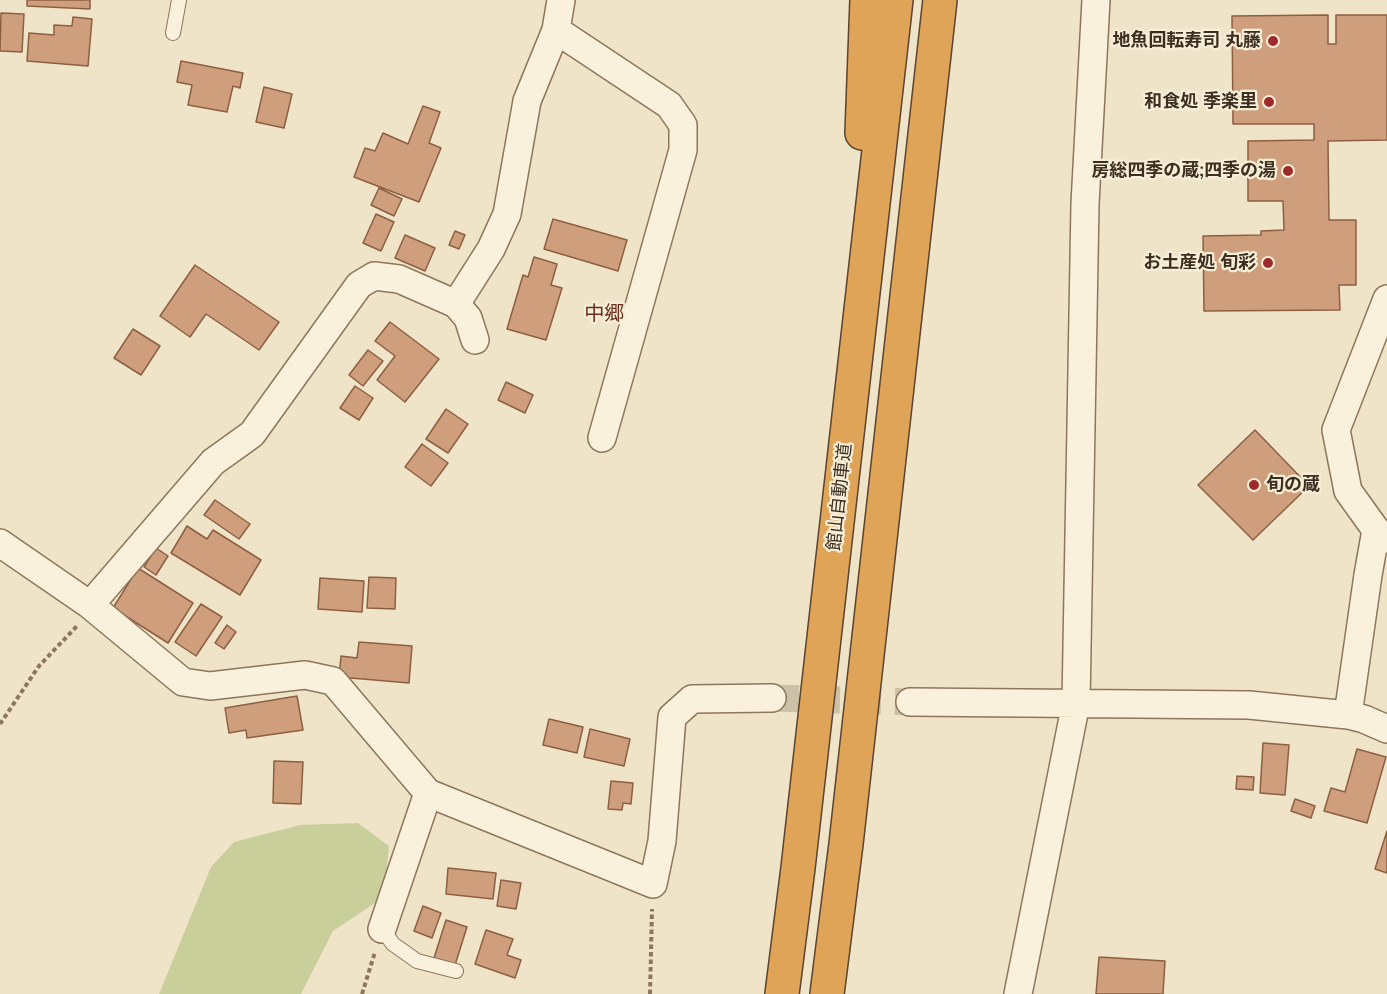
<!DOCTYPE html>
<html>
<head>
<meta charset="utf-8">
<style>
	body { margin:0 }
	canvas { display:block; background:#f0e4c8 }
</style>
</head>
<body>
<canvas width="1387" height="994"></canvas>
<script>
const ctx = document.querySelector('canvas').getContext('2d');
ctx.lineJoin = 'round';
function paint(path, color) { ctx.fillStyle = color; ctx.fill(path, 'evenodd'); }
const poly = rows => new Path2D(rows.map(r => 'M' + r).join(''));
function trace(path, color, width, dash) { ctx.strokeStyle = color; ctx.lineWidth = width; ctx.lineCap = dash ? 'butt' : 'round'; ctx.setLineDash(dash || []); ctx.stroke(path); }
function label(font, color, halo, rows, align = 'center') {
  ctx.font = font + ' Lora,"Noto Sans JP",serif'; ctx.lineWidth = 4.5; ctx.setLineDash([]); ctx.textBaseline = 'middle'; ctx.strokeStyle = halo; ctx.fillStyle = color; for (const [text, x, y, turn = 0] of rows) {
    ctx.save(); ctx.translate(x, y); ctx.rotate((+turn || 0) * Math.PI / 180); ctx.textAlign = isNaN(turn) ? turn : align; if (halo) ctx.strokeText(text, 0, 0); ctx.fillText(text, 0, 0); ctx.restore();
  }
}
const green = poly([
	[358,823,389,846,384,897,333,931,301,994,159,994,211,867,234,842,300,825]
]);
const building = poly([
	[27,0,90,0,90,9,27,6,27,0],
	[1,13,24,14,22,52,0,51,1,13],
	[1328,15,1328,44,1336,44,1336,15,1387,15,1387,140,1328,141,1329,220,1356,220,1356,285,1339,285,1340,310,1204,311,1203,236,1261,235,1261,231,1284,230,1283,201,1248,201,1248,141,1314,140,1314,124,1233,124,1232,16,1328,15],
	[73,17,92,19,88,66,27,61,29,33,54,35,54,25,72,26,73,17],
	[181,61,243,73,240,88,233,86,227,112,188,105,192,85,177,82,181,61],
	[264,87,292,94,284,128,256,122,264,87],
	[423,106,440,112,429,143,441,148,419,202,354,177,365,148,375,151,383,133,408,144,423,106],
	[379,188,402,199,394,216,371,205,379,188],
	[376,214,394,222,381,251,363,243,376,214],
	[553,219,627,240,618,271,544,249,553,219],
	[455,231,465,235,459,249,449,245,455,231],
	[405,235,435,248,425,271,395,258,405,235],
	[534,257,557,264,551,285,562,288,546,340,507,329,523,275,528,277,534,257],
	[195,265,279,322,259,350,206,314,190,337,160,316,195,265],
	[390,322,439,359,405,402,377,380,395,356,375,341,390,322],
	[133,329,160,346,141,375,114,358,133,329],
	[368,350,383,361,363,386,349,375,368,350],
	[506,382,533,395,525,413,498,400,506,382],
	[355,386,373,398,359,420,340,408,355,386],
	[446,409,468,424,448,453,426,439,446,409],
	[1255,430,1309,486,1253,540,1198,485,1255,430],
	[422,444,448,463,431,486,405,467,422,444],
	[215,500,250,524,239,539,204,515,215,500],
	[187,526,207,539,213,530,261,560,240,595,171,553,187,526],
	[156,548,168,556,156,575,144,567,156,548],
	[138,568,193,603,168,643,113,608,138,568],
	[369,577,396,578,395,609,367,608,369,577],
	[320,578,364,581,362,612,318,609,320,578],
	[201,604,222,617,196,656,175,642,201,604],
	[227,625,236,632,224,649,215,643,227,625],
	[359,642,412,646,409,683,339,677,341,656,357,658,359,642],
	[297,696,303,730,247,738,246,730,229,733,225,708,297,696],
	[549,719,583,727,577,753,543,745,549,719],
	[590,729,630,739,624,766,584,757,590,729],
	[1263,743,1289,745,1285,795,1260,793,1263,743],
	[1357,749,1386,757,1367,823,1324,811,1331,788,1345,792,1357,749],
	[274,761,303,762,301,804,273,803,274,761],
	[1237,776,1254,777,1253,790,1236,789,1237,776],
	[611,781,633,783,631,804,623,803,622,810,608,809,611,781],
	[1295,799,1315,806,1311,818,1291,811,1295,799],
	[1387,831,1387,873,1375,869,1387,831],
	[448,868,496,873,493,899,446,894,448,868],
	[501,880,521,883,516,909,497,906,501,880],
	[423,906,441,913,432,938,414,931,423,906],
	[446,920,467,927,455,965,434,958,446,920],
	[486,930,513,939,507,955,521,960,515,978,475,964,486,930],
	[1099,957,1165,961,1163,994,1096,994,1099,957]
]);
const streetTunnel = poly([
	[772,698,910,702]
]);
const path = poly([
	[0,724,39,666,77,626],
	[362,994,375,952],
	[650,994,652,909]
]);
const lane = poly([
	[173,33,179,0],
	[382,929,393,944,417,961,456,971]
]);
const street = poly([
	[556,30,669,105,683,125,683,150,602,438],
	[1387,299,1336,430,1348,491,1376,530,1387,539],
	[456,304,491,249,507,214,527,101,556,30,561,0],
	[0,543,90,605,183,682,210,686,305,675,333,681,428,793,653,884,662,841,672,717,692,699,772,698],
	[90,605,213,462,252,434,359,285,374,276,399,279,456,304,468,318,475,340],
	[910,702,1249,705,1348,715,1364,719,1387,729],
	[1348,715,1368,575,1376,530],
	[382,929,428,793],
	[1018,994,1076,703,1085,204,1096,0]
]);
const highway = poly([
	[862,133,867,0],
	[782,994,798,868,896,0],
	[827,994,846,844,940,0]
]);
const markers = [
	[1273,41,6,"#9e2a2b"],
	[1269,102,6,"#9e2a2b"],
	[1288,171,6,"#9e2a2b"],
	[1268,263,6,"#9e2a2b"],
	[1254,485,6,"#9e2a2b"]
];
const poiNames = [
	["地魚回転寿司 丸藤",1261,41],
	["和食処 季楽里",1257,102],
	["房総四季の蔵;四季の湯",1276,171],
	["お土産処 旬彩",1256,263],
	["旬の蔵",1266,485,"left"]
];
const streetNames = [
	["館山自動車道",840,497,-84]
];
const neighbourhoodNames = [
	["中郷",604,314]
];
paint(green, '#c9cf9b');
paint(building, '#cf9f7d');
trace(building, '#8d5f41', 1.5);
trace(streetTunnel, '#ccc0a6', 27, [27, 14]);
trace(lane, '#8d765c', 16);
trace(street, '#8d765c', 30);
trace(highway, '#5b4430', 36);
trace(path, '#8d765c', 4, [4.5, 3]);
trace(lane, '#faf1dc', 14);
trace(street, '#faf1dc', 27);
trace(highway, '#e0a458', 33);
for (const [x, y, r, color] of markers) { const dot = new Path2D(); dot.arc(x, y, r, 0, 2 * Math.PI); ctx.fillStyle = color; ctx.fill(dot); trace(dot, '#f7eed8', 2); }
label('bold 18px', '#3d2e20', '#f7eed8', poiNames, 'right');
label('18px', '#3d2e20', '#f7eed8', streetNames);
label('20px', '#6b2e1e', '#f7eed8', neighbourhoodNames);
</script>
</body>
</html>
